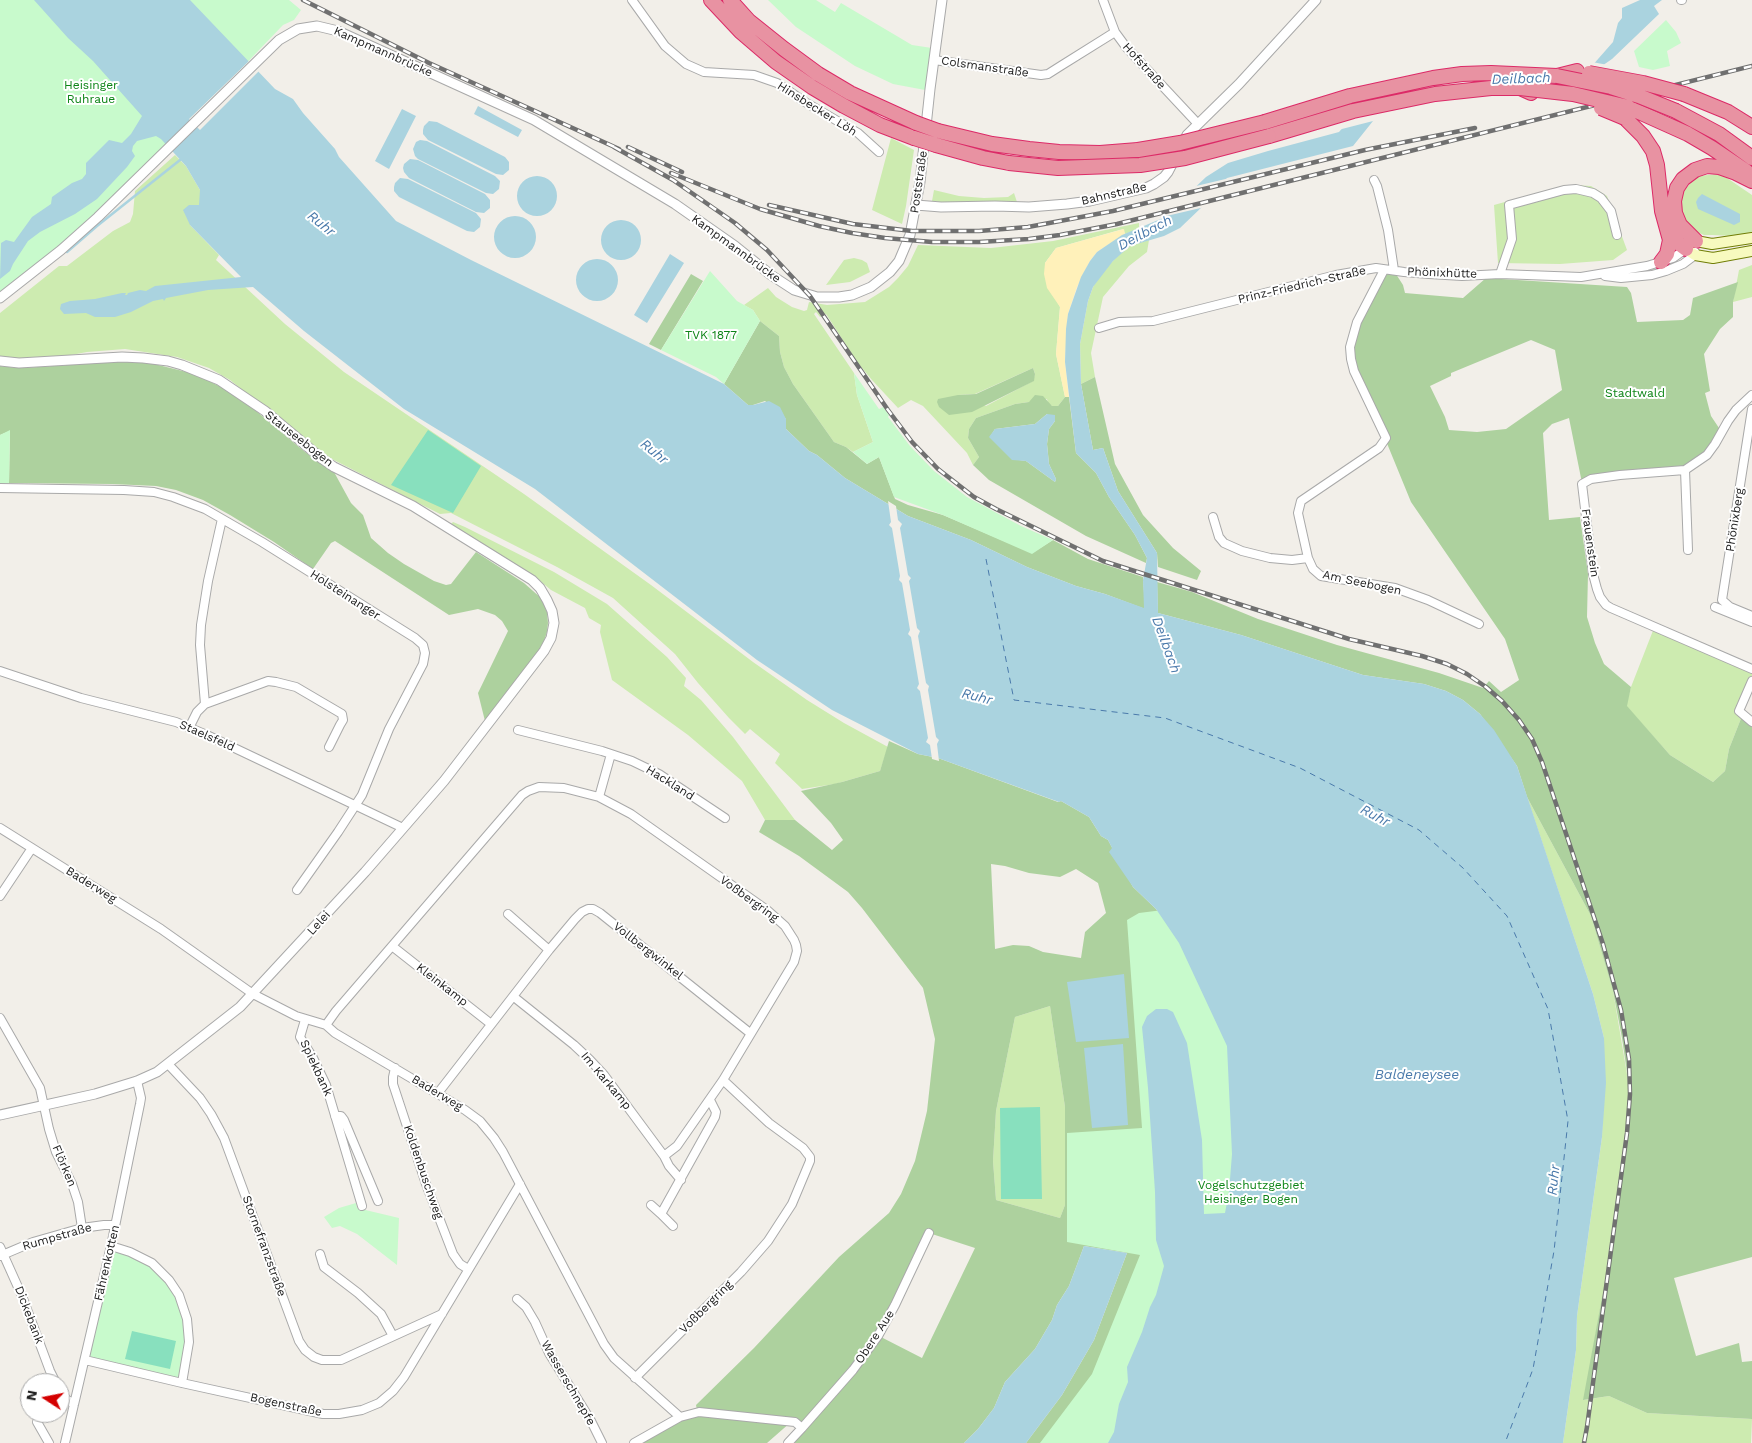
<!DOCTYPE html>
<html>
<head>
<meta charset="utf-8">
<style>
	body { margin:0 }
	#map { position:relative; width:1752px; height:1443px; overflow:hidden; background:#f2efe9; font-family:"Work Sans",sans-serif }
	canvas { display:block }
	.north { position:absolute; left:20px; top:1373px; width:50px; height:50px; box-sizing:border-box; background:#fff; border:1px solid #a7a7a7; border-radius:50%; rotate:281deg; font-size:14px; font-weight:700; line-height:20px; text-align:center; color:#222 }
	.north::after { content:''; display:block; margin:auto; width:18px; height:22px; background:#d40000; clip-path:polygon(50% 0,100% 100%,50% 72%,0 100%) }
</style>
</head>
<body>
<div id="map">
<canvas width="1752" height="1443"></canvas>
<div class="north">N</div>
</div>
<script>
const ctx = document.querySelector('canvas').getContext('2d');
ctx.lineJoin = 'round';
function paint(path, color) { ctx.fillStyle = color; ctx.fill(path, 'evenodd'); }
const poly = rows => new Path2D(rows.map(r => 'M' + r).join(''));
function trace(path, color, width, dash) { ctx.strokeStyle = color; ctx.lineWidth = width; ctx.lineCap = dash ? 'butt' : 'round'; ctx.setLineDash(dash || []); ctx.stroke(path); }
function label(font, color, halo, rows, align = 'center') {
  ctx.font = font + ' "Work Sans",sans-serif'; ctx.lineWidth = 4; ctx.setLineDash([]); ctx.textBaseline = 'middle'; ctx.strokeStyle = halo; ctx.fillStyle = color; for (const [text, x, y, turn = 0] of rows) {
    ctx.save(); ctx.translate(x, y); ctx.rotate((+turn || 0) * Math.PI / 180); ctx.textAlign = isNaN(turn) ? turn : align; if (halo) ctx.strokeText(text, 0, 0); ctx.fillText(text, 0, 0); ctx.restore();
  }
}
const grass = poly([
	[891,138,914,150,906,206,902,224,872,210],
	[175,155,186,166,200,190,200,205,190,225,219,255,216,260,285,324,344,372,524,494,651,585,753,662,807,700,844,723,888,747,880,771,835,784,802,789,775,763,780,754,750,729,745,734,729,718,698,683,675,654,613,598,557,567,451,513,440,514,324,455,230,380,209,368,177,357,125,349,87,352,55,358,12,359,0,357,0,313,59,266,67,266,113,231,130,222,133,214,135,191],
	[1721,174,1752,195,1752,232,1733,236,1712,235,1704,235,1688,228,1682,214,1681,195,1696,176],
	[1573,185,1591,186,1607,196,1627,250,1613,260,1560,264,1498,263,1494,205,1562,186],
	[934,190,959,196,984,198,1008,197,1014,193,1017,202,939,202,932,201],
	[1139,223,1139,229,1125,234,1123,229,1056,248,1045,263,1056,299,1060,307,1056,354,1065,397,1058,406,1052,406,1048,404,1047,399,1029,402,1015,404,976,418,969,429,968,438,979,457,973,465,967,453,923,406,911,400,898,408,872,380,857,362,826,314,820,317,816,312,814,314,854,373,857,395,873,442,853,452,846,447,834,442,793,384,784,367,780,352,779,336,760,321,753,310,744,305,768,288,776,297,792,307,804,311,807,310,809,302,827,305,865,302,889,287,898,278,908,266,918,245,991,248,1053,241],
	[1033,368,1035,374,1033,381,986,406,958,395,975,394],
	[1149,240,1147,252,1129,266,1103,297,1091,353,1095,377,1081,384,1080,344,1088,301,1093,287,1100,275,1121,252,1130,246],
	[854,258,862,260,867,263,870,272,850,282,826,285,844,260],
	[1752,265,1752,297,1733,302,1739,270],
	[453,522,465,527,554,572,607,604,667,657,686,678,684,686,701,700,733,737,795,820,765,820,742,781,688,735,612,680,600,632,601,625,589,618,585,608,551,590,533,575,451,524],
	[1654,628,1752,669,1752,679,1739,706,1742,716,1729,749,1725,771,1713,782,1670,755,1626,706,1631,687],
	[1527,797,1591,916,1613,991,1629,1086,1626,1125,1606,1276,1584,1400,1609,1396,1647,1413,1752,1419,1751,1443,1563,1443,1576,1350,1577,1316,1602,1137,1604,1038,1593,994],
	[1050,1006,1065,1107,1065,1205,1060,1218,996,1200,993,1161,996,1111,1015,1017]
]);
const forest = poly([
	[1385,270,1394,271,1403,285,1405,293,1463,298,1486,278,1627,287,1631,293,1637,322,1683,320,1690,315,1693,298,1738,282,1733,302,1733,317,1720,329,1704,354,1710,391,1705,393,1711,416,1721,431,1706,454,1684,469,1582,483,1569,418,1552,424,1543,433,1549,520,1580,517,1588,574,1587,617,1595,643,1604,664,1631,687,1627,706,1670,755,1713,782,1725,771,1729,749,1742,716,1752,723,1752,1257,1674,1278,1696,1356,1739,1343,1742,1362,1752,1361,1752,1419,1647,1413,1609,1396,1583,1400,1606,1276,1626,1125,1629,1086,1622,1038,1613,991,1591,916,1527,797,1517,766,1480,714,1463,700,1446,691,1424,684,1363,675,1241,635,1158,613,1157,582,1192,592,1258,619,1337,645,1439,673,1483,688,1489,681,1501,692,1519,680,1505,639,1411,502,1352,358,1353,337],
	[1531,340,1555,350,1562,390,1506,429,1477,432,1449,430,1445,417,1430,386,1451,376,1451,373],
	[691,274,703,281,661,350,649,344],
	[760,321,779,336,780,352,784,367,793,384,834,442,846,447,867,464,879,457,895,499,908,505,943,515,1032,553,1053,540,1088,559,1143,577,1145,609,1105,594,1076,586,1027,567,971,540,908,516,845,478,817,455,809,451,786,429,786,419,765,401,753,405,748,405,724,384],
	[124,361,150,363,195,374,221,387,255,410,299,447,318,462,334,472,351,503,363,515,371,538,388,553,404,564,434,581,446,585,451,584,476,552,524,583,541,598,547,612,548,623,547,632,542,647,486,725,478,693,508,631,502,621,495,615,478,609,449,615,335,541,331,543,313,569,274,542,230,515,203,500,176,490,156,486,112,484,9,483,10,431,0,435,0,366,18,368,38,367],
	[1033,368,1035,374,1034,381,972,412,949,415,939,407,937,402,938,399,958,395,976,394],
	[1095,377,1115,464,1143,515,1173,548,1201,571,1197,580,1158,567,1157,553,1118,491,1103,448,1093,450,1081,384],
	[1035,395,1043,396,1052,406,1058,406,1065,397,1069,397,1076,453,1096,473,1109,497,1135,535,1147,558,1146,563,1086,536,989,480,973,465,979,457,968,438,969,429,976,418,1015,404,1029,402],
	[1047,414,1055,421,1049,429,1047,444,1049,464,1056,479,1055,482,1026,461,1012,459,990,437,995,429,1035,424],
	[889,741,918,754,938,758,1058,802,1061,801,1089,817,1101,836,1108,840,1133,887,1156,909,1179,943,1155,1192,1108,1443,1026,1443,1062,1395,1094,1340,1127,1253,1084,1246,1069,1286,1057,1305,1052,1320,1035,1349,1005,1382,994,1408,978,1429,964,1443,790,1443,879,1336,922,1358,975,1248,932,1234,864,1353,802,1426,697,1410,696,1405,754,1348,839,1257,889,1213,901,1194,915,1161,927,1111,935,1039,923,988,862,908,848,892,799,856,759,832,765,820,795,820,832,850,843,840,831,823,801,791,842,782,880,771],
	[991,864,1005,866,1029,873,1060,877,1076,869,1098,883,1106,913,1085,932,1081,958,1043,952,1029,946,1013,945,995,949],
	[1050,1006,1065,1107,1065,1205,1060,1218,996,1200,993,1161,996,1111,1015,1017],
	[697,1413,791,1422,767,1443,639,1443,678,1420]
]);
const sand = poly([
	[1124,229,1125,234,1097,252,1090,261,1077,287,1068,314,1065,362,1069,397,1065,397,1056,354,1060,307,1047,288,1044,274,1045,263,1056,248]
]);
const park = poly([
	[0,0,289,0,301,10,294,20,283,25,165,148,99,210,59,248,0,293],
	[768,0,816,0,835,12,841,3,912,45,932,48,925,90,893,84,855,66,796,27],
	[1666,20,1676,32,1681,43,1667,51,1670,66,1653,70,1639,67,1634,51],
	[710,271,737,301,753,310,760,321,724,384,716,377,661,350],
	[854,373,879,409,883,407,889,415,888,417,910,446,934,471,967,497,1021,526,1053,540,1032,554,943,515,894,497,879,457,867,464,853,452,873,442,857,395],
	[10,430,9,483,0,484,0,435],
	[1171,909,1290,990,1203,1443,1040,1443,1092,1374,1140,1255,1067,1242,1067,1133,1142,1128,1127,920,1139,913],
	[356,1203,357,1208,399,1218,397,1265,357,1234,340,1226,332,1228,324,1217,339,1208],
	[111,1246,163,1273,184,1308,189,1342,182,1383,85,1360]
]);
const pitch = poly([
	[428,430,481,466,453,513,391,485],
	[1040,1107,1042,1199,1001,1199,1000,1108],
	[132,1331,176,1341,170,1369,125,1359]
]);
const water = poly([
	[34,0,190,0,275,89,293,99,303,113,335,149,339,157,396,221,471,260,724,384,748,405,753,405,769,401,780,407,786,419,786,429,809,451,817,455,845,478,908,516,971,540,1027,567,1076,586,1105,594,1144,608,1143,580,1147,558,1135,535,1109,497,1096,473,1076,453,1065,362,1066,329,1068,314,1081,277,1090,261,1097,252,1122,235,1163,218,1206,177,1228,163,1268,151,1339,132,1366,101,1591,67,1613,42,1618,23,1622,18,1622,8,1640,0,1662,0,1654,6,1659,14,1612,59,1577,83,1531,85,1394,107,1377,116,1353,146,1227,178,1212,201,1203,206,1180,228,1164,236,1130,246,1113,261,1093,287,1088,301,1080,344,1081,384,1093,450,1103,448,1118,491,1157,553,1158,613,1241,635,1363,675,1424,684,1446,691,1463,700,1480,714,1494,730,1517,766,1593,994,1604,1038,1606,1083,1602,1137,1577,1316,1576,1350,1563,1443,1108,1443,1114,1432,1119,1404,1128,1382,1127,1367,1142,1332,1150,1307,1156,1295,1164,1266,1156,1240,1155,1192,1148,1088,1142,1027,1147,1016,1156,1009,1167,1009,1173,1012,1187,1043,1202,1140,1204,1214,1225,1213,1229,1192,1232,1154,1227,1046,1179,943,1156,909,1133,887,1109,852,1112,848,1108,840,1101,836,1089,817,1061,801,1059,802,938,758,918,754,832,710,757,660,535,489,404,409,304,331,253,287,208,290,166,298,164,301,163,299,153,301,131,312,115,317,95,317,86,313,64,314,60,309,61,304,70,301,95,299,122,293,126,293,125,295,127,295,128,293,140,290,146,291,155,286,241,277,190,225,183,210,189,205,199,205,200,190,186,166,161,139,156,136,137,141,133,146,132,151,135,156,127,167,97,199,75,214,40,232,28,241,13,264,10,271,0,279,1,243,6,240,14,242,32,217,51,204,52,197,72,183,82,179,86,174,86,163,109,140,122,143,131,134,142,116,93,61,68,38],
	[478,106,522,130,518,137,474,114],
	[402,109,416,116,389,169,375,161],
	[429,121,437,122,505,157,509,162,509,170,503,175,496,174,428,140,423,134,423,130,424,126],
	[420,140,427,141,495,176,500,181,499,189,493,194,486,193,418,159,415,156,413,149,416,142],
	[410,159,418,160,485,194,490,200,490,208,484,213,476,212,409,178,404,172,403,168,404,164],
	'517 196a20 20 0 1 1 40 0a20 20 0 1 1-40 0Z',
	[400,178,408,179,476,213,481,219,480,227,474,232,467,231,399,197,394,191,394,187,395,183],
	[1702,194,1740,214,1740,222,1734,225,1698,209,1696,202,1698,198],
	'494 237a21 21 0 1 1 42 0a21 21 0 1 1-42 0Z',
	'601 240a20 20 0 1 1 40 0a20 20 0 1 1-40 0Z',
	[670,254,684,263,647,323,634,315],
	'576 280a21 21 0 1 1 42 0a21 21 0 1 1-42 0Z',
	[1047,414,1055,415,1055,421,1049,429,1047,444,1049,464,1056,479,1055,482,1026,461,1012,460,989,437,995,429,1035,424],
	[1124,974,1129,1038,1076,1042,1067,982],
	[1123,1044,1128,1125,1092,1128,1084,1048],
	[1084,1246,1127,1253,1094,1340,1062,1395,1026,1443,964,1443,978,1429,994,1408,1005,1382,1035,1349,1052,1320,1057,1305,1069,1286]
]);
const pier = poly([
	[249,61,259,71,200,130,189,119],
	[1592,62,1608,65,1578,86,1477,88,1395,110,1377,120,1338,130,1364,99,1475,76,1528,75,1590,64],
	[1355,148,1228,180,1214,202,1209,206,1158,218,1162,216,1192,187],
	[888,501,896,506,898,520,902,524,900,528,908,575,911,578,909,581,917,628,920,631,918,636,926,683,929,686,928,690,936,737,939,740,937,744,939,761,932,759,930,745,926,742,928,738,920,691,917,688,919,684,911,637,908,634,910,630,902,583,899,580,900,576,892,528,889,525,891,522]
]);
const stream = poly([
	[67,252,97,226,180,160]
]);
const ferry = poly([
	[986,559,1014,700,1165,718,1300,768,1419,830,1463,868,1507,916,1548,1009,1568,1121,1554,1251,1533,1369,1505,1443]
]);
const minor = poly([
	[632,0,665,46,686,64,704,72,754,75,777,83,805,102,858,133,879,152],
	[1103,0,1115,32,1126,47,1198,124],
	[1681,0,1682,0],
	[934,60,1041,75,1048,74,1059,67,1115,32],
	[1374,180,1377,186,1388,230,1394,270],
	[1384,270,1357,322,1350,347,1351,359,1354,371,1386,438,1379,448,1301,501,1298,513,1308,558,1313,569,1321,576,1395,588,1428,600,1479,624],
	[1500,274,1512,239,1509,205,1564,190,1576,189,1593,193,1601,198,1611,211,1617,235],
	[1605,276,1621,278,1652,275,1666,271,1683,264,1695,255,1695,252],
	[1099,328,1119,322,1153,321,1165,318,1336,275,1376,268,1404,272,1429,274,1462,276,1500,274,1581,277,1647,266,1673,258,1687,248],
	[1752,395,1736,410,1728,421,1715,444,1707,455,1685,470,1620,475,1591,479,1582,484,1593,574,1597,589,1600,597,1606,605,1611,608,1752,669],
	[1752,409,1722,600,1730,607,1752,616],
	[1685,470,1688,550],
	[0,488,124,490,154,492,173,497,205,509,262,542,415,638,423,645,425,653,423,664,389,729,362,795,338,832,297,890],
	[1213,517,1219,537,1224,543,1242,551,1270,558,1292,560,1308,558],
	[1715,607,1752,622],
	[0,671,81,698,176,722,207,735,403,828],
	[1752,681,1739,711,1752,722],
	[205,704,200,645,201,625,208,581,222,519],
	[189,728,197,712,205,704,268,681,276,682,296,687,342,714,343,720,340,725,329,747],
	[518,730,602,751,632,761,659,774,725,818],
	[599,797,611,754],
	[0,828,161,929,253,994,296,1016,326,1025,335,1033,465,1110,480,1121,494,1138,503,1152,604,1344,614,1358,680,1417,699,1412,795,1422,802,1428,788,1443],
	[0,896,32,848],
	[508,914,549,950],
	[392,946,491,1024],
	[0,1018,40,1088,49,1129,56,1152,72,1184,78,1202,82,1228],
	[305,1020,300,1037,313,1058,326,1085,362,1206],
	[326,1025,336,1011,522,795,528,791,539,787,564,788,599,797,631,814,767,910,785,926,794,940,796,945,797,951,794,962,723,1080,677,1146,664,1156,604,1075,590,1060,574,1045,514,997],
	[168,1064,200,1098,211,1114,224,1138,299,1341,305,1350,314,1357,322,1360,341,1360,442,1314],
	[395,1068,393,1077,393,1084,426,1184,453,1254,460,1264,468,1269],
	[438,1093,549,950,575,919,582,912,588,909,593,909,600,913,750,1033],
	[335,1116,341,1116,344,1120,378,1201],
	[664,1156,669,1166,681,1180],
	[651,1205,661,1214],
	[673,1226,661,1214,715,1117,716,1112,710,1100],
	[111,1246,130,1252,152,1263,169,1280,179,1295,187,1319,189,1342,182,1383],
	[0,1247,22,1296,50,1371,56,1383],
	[320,1254,324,1267,358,1293,381,1314,393,1336],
	[0,1256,33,1242,82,1228,104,1225,115,1225],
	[517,1299,526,1307,535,1322,549,1353,591,1421,602,1443],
	[85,1360,182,1383,323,1414,339,1414,362,1410,379,1403,393,1391,404,1377,520,1184],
	[635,1378,741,1272,768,1241,792,1204,810,1161,810,1157,803,1148,769,1123,723,1080],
	[60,1391,66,1399,74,1404],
	[37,1422,49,1443],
	[802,1428,853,1370,878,1336,895,1305,929,1233],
	[65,1443,111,1246,140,1104,141,1098,137,1081],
	[634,1443,680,1417]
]);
const tertiary = poly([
	[916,205,941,207,995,206,1029,207,1067,204,1090,201,1146,188,1154,184,1164,177,1168,172,1187,135,1239,84,1316,0],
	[0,298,61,250,98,217,279,40,298,29,317,26,338,31,534,120,675,204,735,246,771,275,794,290,817,297,839,297,852,295,871,287,890,272,899,261,910,235,920,182,930,89,942,0],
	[0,361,19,363,122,357,143,358,168,361,182,365,219,380,265,411,321,458,334,467,413,506,532,580,540,588,547,600,552,611,554,623,551,638,544,651,444,781,365,872,240,1007,157,1072,137,1081,95,1094,0,1115]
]);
const secondary = poly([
	[1696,241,1712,244,1752,238],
	[1686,249,1695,255,1713,258,1752,251]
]);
const motorway = poly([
	[711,0,741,32,776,62,812,87,844,106,880,125,914,138],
	[730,0,749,21,784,49,818,74,850,93,916,123],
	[1684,94,1728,112,1752,127],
	[1628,107,1688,134,1712,148,1746,171],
	[1676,111,1719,134,1752,158],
	[1625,118,1643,136,1653,151,1657,165,1662,211,1670,240,1667,254,1661,262],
	[1265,122,1350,96,1433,78,1462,74,1491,73,1557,76,1577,71],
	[938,131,992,144,1029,149,1059,152,1100,153,1138,150],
	[1269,136,1353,111,1435,94,1491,88,1520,88,1531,93],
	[936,145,983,158,1009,163],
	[1669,231,1678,243,1686,249],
	[1696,241,1680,225,1675,213,1674,201,1677,188,1683,179,1695,170,1707,166,1719,167,1736,173,1752,181]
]);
const rail = poly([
	[303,0,429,63,619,149],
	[614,147,673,180,735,223,767,250,810,296,888,410,912,442,938,469,974,497,996,509,1103,561,1349,639,1422,656,1447,664,1467,674,1486,687,1502,701,1519,720,1532,739,1542,762,1603,944,1621,1010,1629,1059,1630,1094,1627,1133,1587,1427,1584,1443],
	[628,147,682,172],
	[671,173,760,209,819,226,852,233,885,238,932,242,979,242,1029,239,1060,235,1117,224,1752,66],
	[769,205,853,224,912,231,979,231,1028,227,1113,211,1365,150,1475,128]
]);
const motorwayBridge = poly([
	[1589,73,1643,83,1684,94],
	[1557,76,1611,87,1639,96,1676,111],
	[1520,88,1573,94,1628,107],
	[1601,108,1625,118],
	[916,123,938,131],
	[914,138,936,145],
	[1138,150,1180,143,1265,122],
	[1009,163,1058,168,1140,165,1185,158,1269,136]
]);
const streetNames = [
	["Kampmannbrücke",383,52,24],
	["Hofstraße",1144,66,48],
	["Colsmanstraße",985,67,8],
	["Hinsbecker Löh",817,109,32],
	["Poststraße",919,182,-82],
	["Bahnstraße",1114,194,-13],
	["Kampmannbrücke",736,249,36],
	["Phönixhütte",1442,273,2],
	["Prinz-Friedrich-Straße",1302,285,-13],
	["Stauseebogen",299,439,38],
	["Phönixberg",1735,520,-81],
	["Frauenstein",1590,543,82],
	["Am Seebogen",1362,583,12],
	["Holsteinanger",345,595,33],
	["Staelsfeld",207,736,24],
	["Hackland",670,783,32],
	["Baderweg",91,885,32],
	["Voßbergring",749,899,36],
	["Lelei",319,923,-48],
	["Vollbergwinkel",648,951,38],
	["Kleinkamp",442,985,38],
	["Spiekbank",316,1068,65],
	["Im Karkamp",606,1081,50],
	["Baderweg",437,1093,31],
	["Flörken",64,1166,67],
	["Koldenbuschweg",423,1172,71],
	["Rumpstraße",57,1237,-16],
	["Stornefranzstraße",264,1246,70],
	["Fährenkotten",107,1263,-77],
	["Voßbergring",706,1307,-45],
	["Dickebank",29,1315,69],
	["Obere Aue",875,1337,-57],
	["Wasserschnepfe",568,1383,60],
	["Bogenstraße",286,1405,12]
];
const parkNames = [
	["Heisinger",91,85],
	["Ruhraue",91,99],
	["TVK 1877",711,335],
	["Stadtwald",1635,393],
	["Vogelschutzgebiet",1251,1185],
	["Heisinger Bogen",1251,1199]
];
const waterNames = [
	["Deilbach",1521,79,-2],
	["Ruhr",321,224,39],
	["Deilbach",1145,233,-28],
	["Ruhr",654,452,39],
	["Deilbach",1166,645,70],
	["Ruhr",977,697,14],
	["Ruhr",1375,816,28],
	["Baldeneysee",1417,1075],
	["Ruhr",1554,1180,-84]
];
paint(grass, '#cdebb0');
paint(forest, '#add19e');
paint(sand, '#fff1ba');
paint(park, '#c8facc');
paint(pitch, '#88e0be');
paint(water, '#aad3df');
paint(pier, '#f2efe9');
trace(stream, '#aad3df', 2.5);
trace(ferry, '#4a7aab', 1, [6, 5]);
trace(minor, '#a9a9a9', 10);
trace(tertiary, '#a9a9a9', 11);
trace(secondary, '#707d05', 12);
trace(motorway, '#dc2a67', 16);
trace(minor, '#fff', 8);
trace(tertiary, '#fff', 9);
trace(secondary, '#f7fabf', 10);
trace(motorway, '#e892a2', 14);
trace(rail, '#707070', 4.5);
trace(rail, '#fff', 2.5, [8]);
trace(motorwayBridge, '#dc2a67', 16, []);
trace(motorwayBridge, '#e892a2', 14);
label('12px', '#222', '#fff', streetNames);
label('12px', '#0c8416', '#fff', parkNames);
label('italic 14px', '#4a7aab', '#fff', waterNames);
</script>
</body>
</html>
